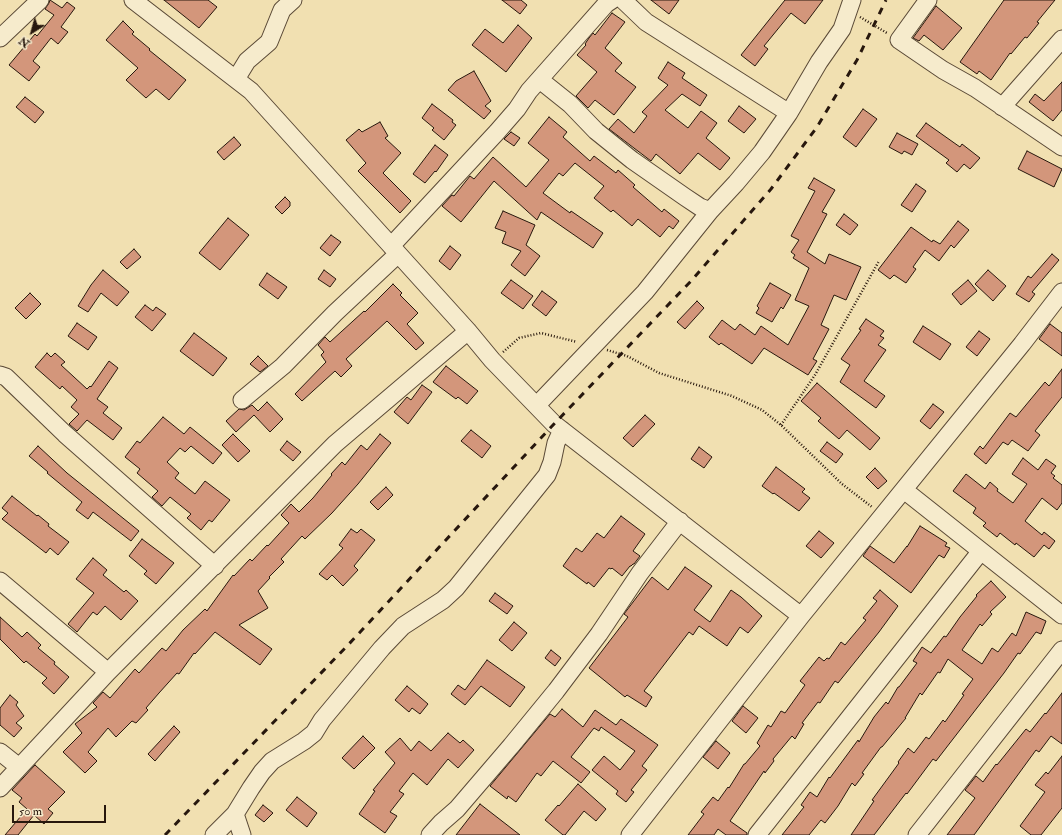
<!DOCTYPE html>
<html>
<head>
<meta charset="utf-8">
<style>
	body { margin:0 }
	#map { position:relative; width:1062px; height:835px; overflow:hidden; background:#f1e0b1; font-family:"IM FELL Double Pica",serif }
	canvas { display:block }
	.north { position:absolute; left:12px; top:12px; width:40px; height:40px; -webkit-text-stroke:3px #f6ebcc; paint-order:stroke; rotate:217deg; font-size:11px; font-weight:700; line-height:16px; text-align:center; color:#27170d }
	.north::after { content:''; display:block; margin:auto; width:14px; height:18px; background:#27170d; clip-path:polygon(50% 0,100% 100%,50% 72%,0 100%) }
	.scale { position:absolute; left:12px; top:805px; width:94px; height:18px; box-sizing:border-box; border:2px solid #27170d; border-top:0; padding-left:5px; font-size:12px; line-height:14px; white-space:nowrap; color:#27170d; -webkit-text-stroke:3px #f6ebcc; paint-order:stroke }
</style>
</head>
<body>
<div id="map">
<canvas width="1062" height="835"></canvas>
<div class="north">N</div>
<div class="scale">50 m</div>
</div>
<script>
const ctx = document.querySelector('canvas').getContext('2d');
ctx.lineJoin = 'round';
function paint(path, color) { ctx.fillStyle = color; ctx.fill(path, 'evenodd'); }
const poly = rows => new Path2D(rows.map(r => 'M' + r).join(''));
function trace(path, color, width, dash) { ctx.strokeStyle = color; ctx.lineWidth = width; ctx.lineCap = dash ? 'butt' : 'round'; ctx.setLineDash(dash || []); ctx.stroke(path); }
const building = poly([
	[50,0,62,8,67,2,75,8,61,27,68,32,58,44,51,38,33,61,40,67,29,81,9,65,35,34,37,36,54,15,45,9,49,3,50,0],
	[164,0,208,0,217,7,199,28,164,0],
	[502,0,521,0,527,5,520,14,502,0],
	[651,0,679,0,669,14,651,0],
	[785,0,823,0,805,24,791,13,764,46,768,49,755,66,741,55,785,0],
	[1004,0,1055,0,1037,22,1039,23,1027,38,1025,37,1011,54,1010,53,991,80,979,71,977,74,960,62,1004,0],
	[936,6,962,28,943,50,924,35,919,41,913,38,936,6],
	[612,13,625,22,605,48,622,63,615,71,636,87,614,115,595,100,588,108,576,96,597,72,577,55,586,45,585,44,589,38,593,33,595,35,612,13],
	[123,21,134,32,132,34,150,49,149,50,186,80,169,100,156,89,146,98,126,80,138,68,106,40,123,21],
	[518,25,532,38,506,72,472,45,485,29,503,43,518,25],
	[668,62,685,73,682,78,707,95,700,106,682,94,665,110,688,128,701,111,717,123,706,138,730,158,720,170,698,153,680,174,656,154,651,161,609,129,618,119,634,133,647,116,642,112,668,85,658,78,668,62],
	[474,71,491,101,485,106,491,111,484,119,448,90,456,81,474,71],
	[1062,82,1062,110,1053,121,1029,102,1035,94,1044,101,1062,82],
	[25,97,44,112,35,123,16,107,25,97],
	[432,104,453,120,452,122,456,125,444,140,432,130,434,128,422,118,432,104],
	[739,106,756,119,744,133,728,121,739,106],
	[863,109,877,119,856,147,843,137,863,109],
	[549,117,567,132,563,137,590,161,594,156,616,173,618,170,635,185,633,187,662,212,664,209,679,221,673,229,669,226,660,237,638,219,632,226,613,210,611,212,594,198,604,186,575,163,563,176,559,173,543,193,570,213,571,211,603,233,593,248,541,212,537,220,494,181,461,222,442,206,452,195,454,196,470,176,474,179,493,157,526,187,549,160,528,143,549,117],
	[380,122,388,136,385,138,401,153,383,173,411,201,400,213,358,171,366,163,346,140,359,129,362,132,380,122],
	[926,123,960,147,962,144,980,158,970,169,964,164,957,172,946,163,949,160,916,136,926,123],
	[511,132,520,138,514,146,504,139,511,132],
	[897,133,918,144,912,155,904,151,902,154,889,147,897,133],
	[234,137,241,145,224,160,217,152,234,137],
	[435,145,448,155,436,172,435,171,425,183,413,174,435,145],
	[1027,151,1062,169,1054,187,1018,169,1027,151],
	[814,178,835,190,822,212,827,214,807,252,825,264,829,254,861,267,846,300,834,295,821,325,829,329,813,359,817,361,808,375,764,348,752,364,721,343,719,345,709,337,722,320,735,330,740,324,755,335,761,326,788,345,809,306,795,300,809,268,793,258,795,255,791,252,799,240,791,236,815,191,808,188,814,178],
	[916,184,926,191,912,212,901,205,916,184],
	[285,197,290,202,290,206,282,214,275,207,285,197],
	[503,211,535,225,526,245,540,256,525,276,511,265,521,251,502,243,506,232,495,228,503,211],
	[844,214,858,225,850,235,836,225,844,214],
	[228,218,249,235,220,270,199,253,228,218],
	[958,221,969,230,954,248,951,245,939,261,925,250,913,267,916,269,906,283,894,275,890,279,878,270,911,227,932,242,933,240,940,244,958,221],
	[331,235,341,242,330,256,320,248,331,235],
	[450,246,461,255,450,270,439,261,450,246],
	[134,249,141,257,127,269,120,262,134,249],
	[1052,254,1059,260,1032,292,1035,294,1029,302,1016,294,1028,276,1031,278,1052,254],
	[103,270,129,292,117,306,101,293,88,312,78,306,91,285,103,270],
	[324,270,336,279,330,287,318,279,324,270],
	[988,270,1006,286,993,301,975,284,988,270],
	[267,273,287,287,278,299,259,285,267,273],
	[511,280,533,296,523,309,501,293,511,280],
	[968,280,977,291,961,305,952,294,968,280],
	[770,283,791,295,783,309,781,307,772,322,756,313,759,308,757,306,770,283],
	[393,284,402,293,400,295,418,313,407,324,424,343,416,350,387,321,346,359,352,366,341,377,335,371,302,401,295,394,326,362,321,355,324,352,318,345,325,337,330,342,364,311,365,312,393,284],
	[542,291,557,302,546,316,532,305,542,291],
	[30,293,41,304,26,319,15,308,30,293],
	[697,301,704,308,685,329,677,322,697,301],
	[145,305,153,311,156,307,166,314,152,331,135,317,145,305],
	[866,319,884,331,880,336,884,338,878,345,886,350,864,381,885,396,876,408,840,382,850,365,841,359,861,330,859,329,866,319],
	[77,323,97,337,88,350,68,336,77,323],
	[1050,324,1062,333,1062,356,1039,339,1050,324],
	[923,326,951,344,940,360,913,342,923,326],
	[979,331,990,339,977,356,966,347,979,331],
	[194,333,227,358,213,376,180,351,194,333],
	[47,353,51,357,55,353,65,362,61,365,87,389,90,386,91,387,109,361,118,368,97,399,108,407,103,413,122,428,113,440,87,420,77,431,69,424,79,414,71,407,77,400,62,386,60,389,35,367,47,353],
	[258,356,268,366,260,372,250,364,258,356],
	[446,366,478,391,467,404,458,397,456,399,433,382,446,366],
	[1062,369,1062,397,1035,431,1040,435,1028,451,1012,440,1008,445,1003,442,986,464,974,454,980,446,983,449,1010,413,1016,417,1045,382,1049,386,1062,369],
	[817,383,880,438,870,450,847,430,839,439,818,421,821,418,801,401,817,383],
	[422,385,432,392,408,424,394,412,407,397,411,400,422,385],
	[267,402,283,419,270,432,254,415,236,432,226,421,239,409,244,410,252,405,258,411,267,402],
	[933,404,944,412,930,429,920,421,933,404],
	[645,415,655,424,633,447,623,438,645,415],
	[163,417,184,434,190,427,222,453,213,464,191,446,185,452,180,448,167,462,179,473,175,478,195,494,205,481,230,500,212,522,209,520,201,530,187,518,191,514,170,497,162,506,152,497,158,491,137,473,140,469,125,457,137,441,140,443,163,417],
	[471,430,491,446,482,458,461,441,471,430],
	[233,434,250,451,238,462,222,445,233,434],
	[380,434,391,443,358,484,332,513,305,539,302,536,281,559,284,562,269,577,270,578,258,591,268,608,239,625,272,649,260,665,215,632,195,654,194,653,179,674,177,673,159,693,146,708,148,710,136,723,132,721,116,737,108,728,88,752,97,761,85,773,63,752,82,733,75,724,97,707,93,703,103,692,110,698,135,669,139,673,162,648,166,651,183,630,205,609,207,611,233,575,234,576,250,559,252,561,267,545,268,546,289,523,281,515,291,504,299,512,313,498,332,475,331,474,342,462,345,465,361,445,367,450,380,434],
	[287,441,301,452,293,461,280,450,287,441],
	[827,442,843,454,836,463,820,451,827,442],
	[38,446,67,473,139,531,131,541,93,512,88,519,76,510,82,502,47,473,48,472,29,456,38,446],
	[699,447,712,457,704,468,691,459,699,447],
	[1023,458,1038,470,1046,459,1056,466,1051,473,1055,476,1053,478,1062,485,1062,503,1057,510,1042,498,1025,521,1042,535,1044,532,1055,541,1049,549,1044,545,1034,557,1016,543,1015,545,1000,533,997,537,983,526,986,523,973,513,976,508,953,491,966,474,985,489,990,482,998,489,997,491,1013,503,1027,484,1012,474,1023,458],
	[776,467,805,489,802,492,810,498,799,511,774,493,773,494,762,486,776,467],
	[875,468,887,481,878,489,866,477,875,468],
	[386,487,393,495,378,510,370,502,386,487],
	[12,496,37,516,38,515,49,524,48,526,69,542,58,555,50,548,46,553,2,519,8,513,2,508,12,496],
	[621,516,645,534,633,551,640,556,634,564,633,564,631,566,630,566,622,576,612,568,611,569,609,568,594,587,588,582,587,584,563,566,576,548,582,552,597,533,604,538,621,516],
	[920,526,947,543,945,546,950,548,944,558,939,555,911,593,863,556,870,546,894,563,907,546,907,547,920,526],
	[351,529,357,533,361,529,375,540,354,566,358,570,343,586,332,575,327,580,319,574,343,548,339,545,351,529],
	[819,531,834,543,821,558,806,546,819,531],
	[142,539,174,563,156,584,144,574,147,571,129,556,142,539],
	[93,558,107,570,103,575,124,592,126,590,138,601,121,620,105,606,97,615,93,612,77,632,68,624,94,593,76,579,93,558],
	[685,567,712,586,694,610,710,622,731,590,741,597,762,616,748,633,740,627,727,646,699,626,693,635,689,632,644,691,652,697,646,707,627,695,625,697,589,668,628,617,624,614,652,577,668,590,685,567],
	[991,581,1006,597,990,612,992,614,982,626,980,624,962,650,982,664,992,648,998,652,1012,633,1016,636,1026,612,1046,621,1041,634,1036,632,1020,654,1018,653,1004,673,936,761,933,759,907,794,906,793,874,835,851,835,874,801,872,800,899,763,898,762,908,748,914,753,926,737,929,739,943,720,945,722,964,695,962,694,973,679,948,659,940,673,938,672,922,695,920,693,905,718,906,718,882,747,881,747,862,773,864,774,855,786,852,783,838,806,825,823,821,820,809,835,782,835,804,807,801,805,810,792,817,797,829,777,830,778,858,740,859,742,874,717,886,702,888,704,898,687,899,687,917,663,913,661,922,647,931,653,944,636,946,637,960,617,977,596,976,595,991,581],
	[880,590,898,606,879,632,838,683,835,681,820,703,818,702,802,723,804,724,795,739,792,736,773,759,774,761,765,773,764,771,730,821,747,833,747,835,726,835,718,829,714,835,688,835,704,814,701,812,713,797,718,801,728,787,729,788,744,764,745,764,760,746,757,743,768,725,771,727,781,711,785,713,805,685,800,681,819,657,824,661,827,658,829,659,841,642,845,645,866,620,863,618,877,601,873,598,880,590],
	[495,593,513,606,507,614,489,601,495,593],
	[0,617,22,637,27,632,41,645,38,648,55,662,54,664,69,677,54,694,42,683,47,678,26,661,24,663,0,639,0,617],
	[514,622,527,633,512,651,499,640,514,622],
	[551,650,561,658,555,666,545,658,551,650],
	[487,660,525,687,510,707,481,686,465,705,451,694,458,685,465,690,487,660],
	[407,686,428,704,420,714,412,708,409,712,395,700,407,686],
	[1062,693,1062,744,1051,736,1039,752,1036,750,974,835,947,835,975,798,965,790,976,776,983,782,996,764,997,765,1026,729,1030,732,1045,713,1046,714,1062,693],
	[10,695,18,702,16,705,24,716,16,723,22,728,14,737,0,725,0,708,10,695],
	[743,706,758,718,746,733,732,721,743,706],
	[562,709,583,727,595,710,616,725,621,719,658,745,642,766,647,770,631,790,634,792,626,802,616,794,618,791,592,770,604,756,620,770,635,751,601,727,599,731,594,728,571,757,590,772,581,783,553,761,541,776,537,773,516,802,508,796,507,799,490,786,550,714,555,717,562,709],
	[174,726,180,732,155,761,148,754,174,726],
	[448,733,460,743,463,740,474,750,458,768,448,759,427,785,413,773,399,791,404,794,390,812,397,816,385,833,359,814,375,791,373,790,395,763,385,752,400,738,411,751,419,741,431,751,448,733],
	[363,736,375,748,354,769,342,758,363,736],
	[716,741,730,753,718,769,703,757,716,741],
	[1062,756,1062,808,1041,835,1031,835,1020,826,1045,792,1035,785,1046,772,1048,774,1062,756],
	[35,765,65,792,48,809,53,813,44,824,34,815,18,835,5,835,27,809,19,802,22,798,12,790,35,765],
	[578,784,606,809,596,821,584,811,565,835,563,835,545,820,558,805,559,806,578,784],
	[297,797,317,813,307,827,286,810,297,797],
	[480,804,520,835,456,835,480,804],
	[263,805,273,813,264,822,255,815,263,805]
]);
const path = poly([
	[860,17,887,33],
	[607,350,627,356,659,373,732,396,762,410,781,425,842,484,872,507],
	[503,352,519,338,541,333,577,342],
	[781,425,815,375,879,261]
]);
const minor = poly([
	[133,0,251,91,468,331,492,360,554,424,801,616],
	[623,0,646,22,789,113],
	[928,0,899,40,943,70,975,88,1062,147],
	[0,38,40,0],
	[236,79,247,61,269,42,282,10,293,0],
	[540,80,570,104,596,131,632,160,685,197,700,207,710,211,736,183,762,152,789,113,819,62,842,29,852,0],
	[1002,107,1062,39],
	[391,246,497,132,517,109,529,91,606,4,612,0],
	[0,375,6,377,65,434,215,566],
	[242,400,283,366,335,313,398,254],
	[537,405,645,292,710,211],
	[904,490,1062,615],
	[0,581,108,672],
	[0,752,19,767],
	[0,788,108,672,335,444,468,331],
	[235,814,242,835],
	[214,835,235,814,251,788,262,772,272,761,304,741,314,733,322,720,382,648,403,626,443,600,456,588,547,475,552,462,556,443,562,430],
	[430,835,441,823,457,809,511,746,556,691,599,634,640,573,680,521],
	[630,835,801,616,1022,344,1062,292],
	[757,835,981,551],
	[917,835,1062,650]
]);
const rail = poly([
	[165,835,348,645,554,424,691,281,771,189,817,127,857,60,886,0]
]);
paint(building, '#d3967b');
trace(building, '#27170d', 1);
trace(minor, '#5a4936', 19);
trace(path, '#27170d', 2.5, [1, 2]);
trace(minor, '#f6ebcc', 17);
trace(rail, '#27170d', 3, [7, 7]);
</script>
</body>
</html>
